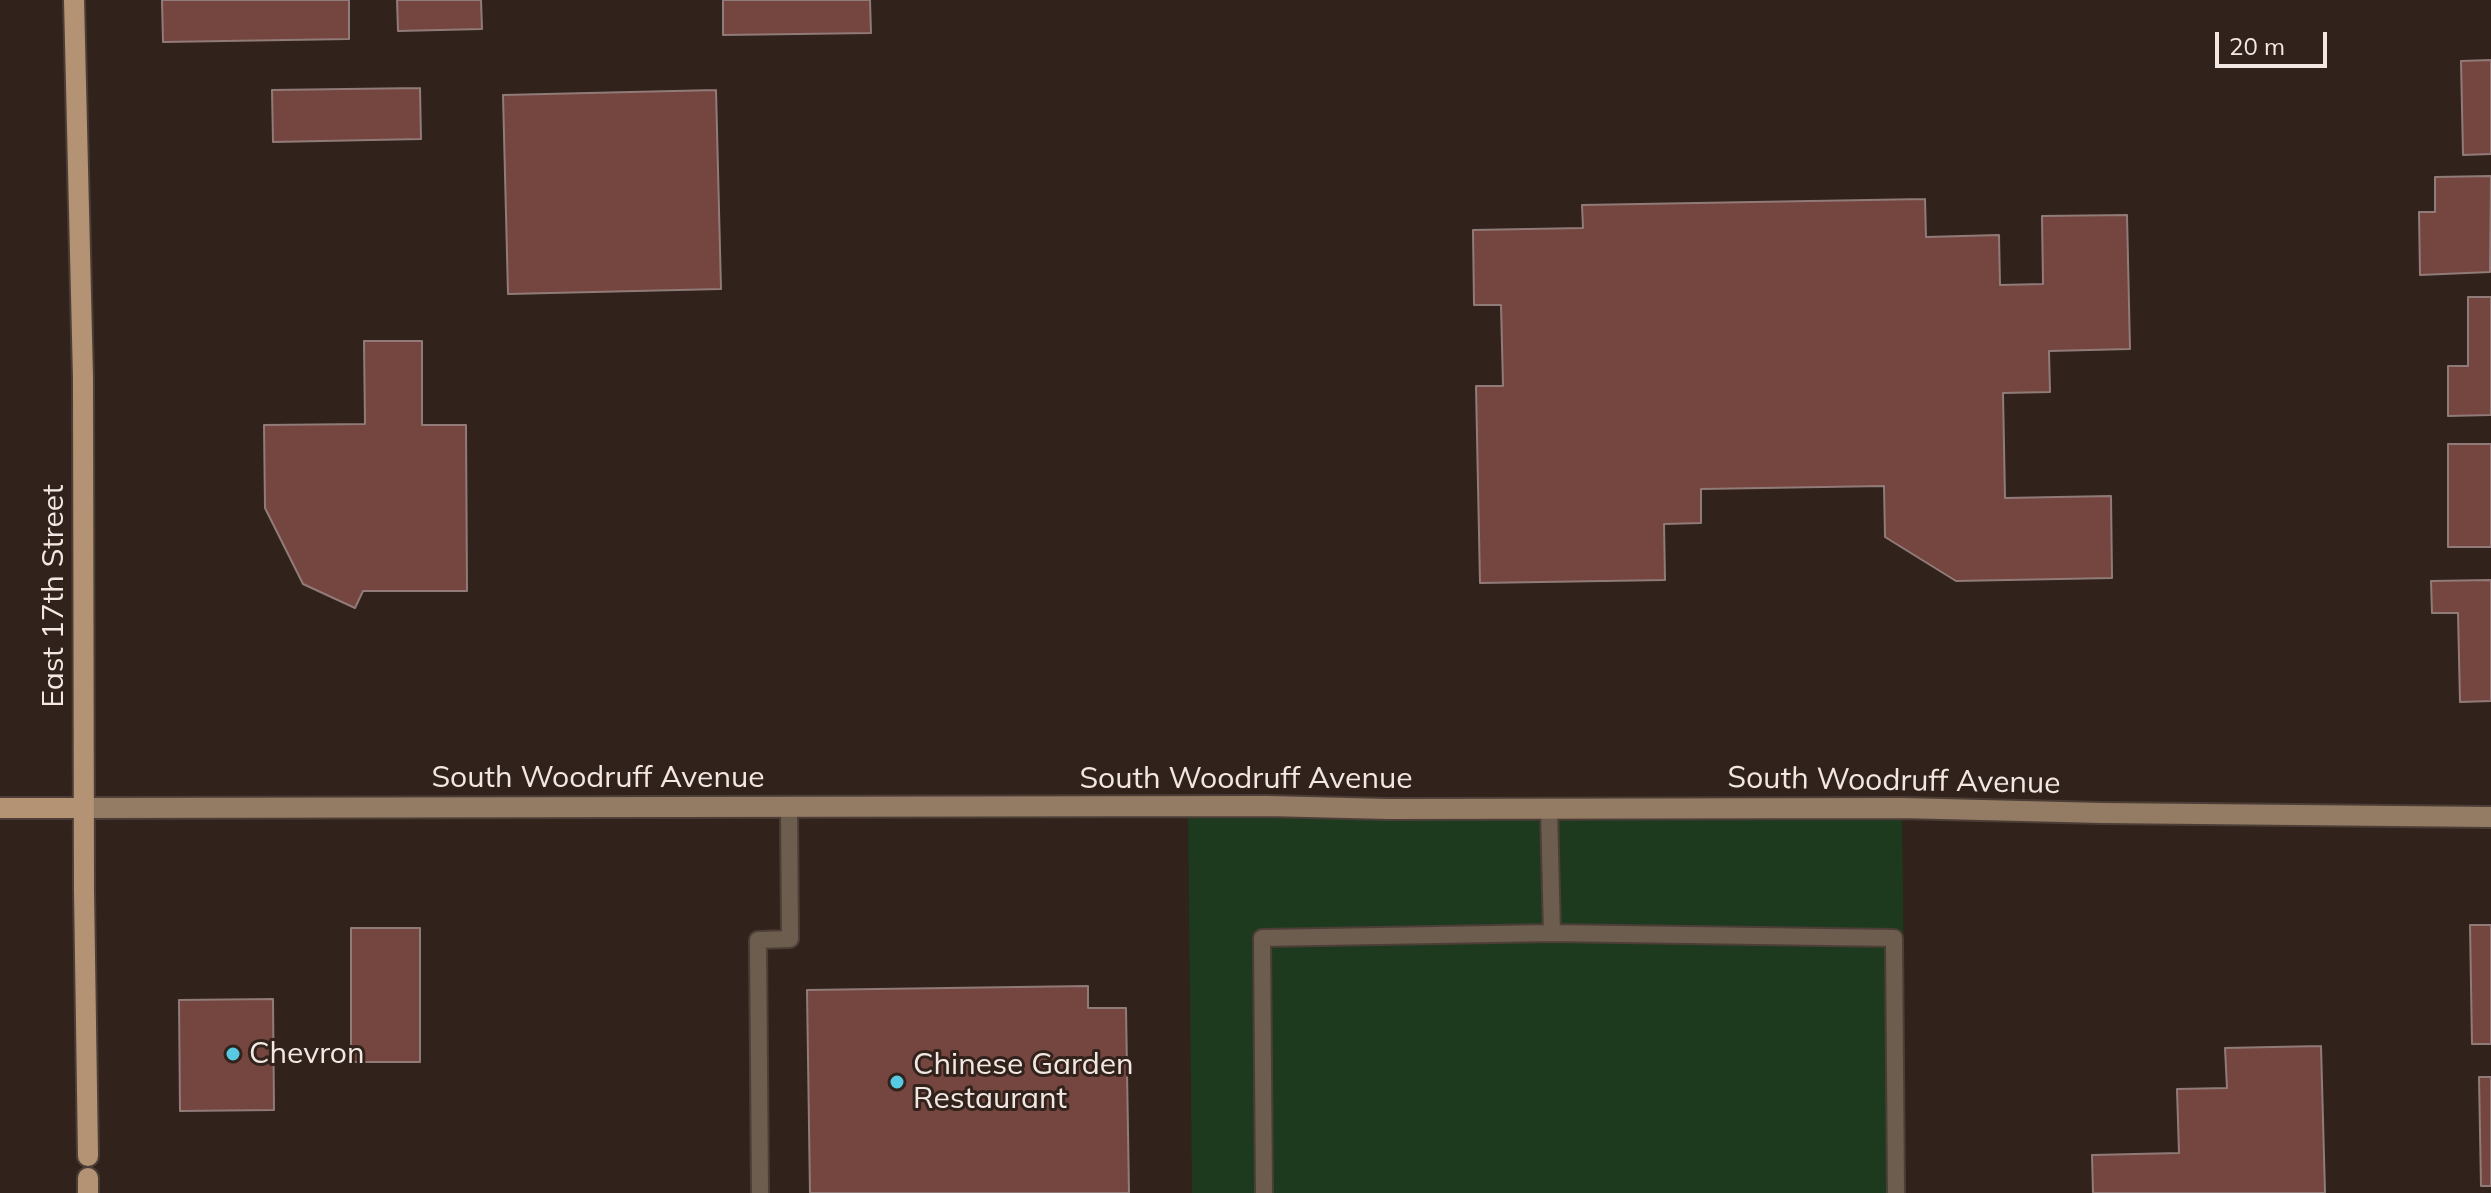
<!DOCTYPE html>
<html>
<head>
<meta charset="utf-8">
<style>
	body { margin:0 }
	#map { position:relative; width:2491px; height:1193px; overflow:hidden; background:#31221b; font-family:Mulish,sans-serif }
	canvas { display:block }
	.scale { position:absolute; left:2215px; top:32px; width:112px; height:36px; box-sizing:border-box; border:4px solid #f2e7e2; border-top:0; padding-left:10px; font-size:24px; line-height:28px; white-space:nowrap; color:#f2e7e2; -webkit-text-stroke:6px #31221b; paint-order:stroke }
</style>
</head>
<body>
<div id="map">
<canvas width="2491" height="1193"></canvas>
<div class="scale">20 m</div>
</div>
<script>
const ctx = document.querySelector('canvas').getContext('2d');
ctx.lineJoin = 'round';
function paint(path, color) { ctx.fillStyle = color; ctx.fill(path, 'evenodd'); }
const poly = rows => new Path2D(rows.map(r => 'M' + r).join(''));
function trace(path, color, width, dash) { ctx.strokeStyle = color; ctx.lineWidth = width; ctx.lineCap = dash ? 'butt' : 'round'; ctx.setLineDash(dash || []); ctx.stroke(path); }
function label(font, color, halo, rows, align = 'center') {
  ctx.font = font + ' Mulish,sans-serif'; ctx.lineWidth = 6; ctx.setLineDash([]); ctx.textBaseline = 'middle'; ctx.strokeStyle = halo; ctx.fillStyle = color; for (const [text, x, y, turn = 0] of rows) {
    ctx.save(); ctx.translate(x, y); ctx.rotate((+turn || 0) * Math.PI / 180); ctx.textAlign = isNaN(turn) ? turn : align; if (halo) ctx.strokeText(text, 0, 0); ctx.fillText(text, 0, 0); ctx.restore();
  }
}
const green = poly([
	[1188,808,1902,808,1906,1193,1192,1193]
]);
const building = poly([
	[162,0,349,0,349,39,163,42,162,0],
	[397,0,481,0,482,29,398,31,397,0],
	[723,0,870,0,871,33,723,35,723,0],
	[2491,60,2491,154,2463,155,2461,61,2491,60],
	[420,88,421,139,273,142,272,90,420,88],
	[716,90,721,289,508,294,503,95,716,90],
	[2491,176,2490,272,2420,275,2419,212,2435,212,2435,177,2491,176],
	[1925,199,1926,237,1999,235,2000,285,2043,284,2042,216,2127,215,2130,349,2049,351,2050,392,2003,393,2005,498,2111,496,2112,578,1956,581,1885,537,1884,486,1701,489,1701,523,1664,524,1665,580,1480,583,1476,386,1503,386,1501,305,1474,305,1473,230,1583,228,1582,205,1925,199],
	[2468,297,2491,297,2491,415,2448,416,2448,366,2468,366,2468,297],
	[364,341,422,341,422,425,466,425,467,591,363,591,355,608,303,584,265,508,264,425,365,424,364,341],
	[2448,444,2491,444,2491,547,2448,547,2448,444],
	[2491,580,2491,701,2460,702,2458,613,2432,613,2431,581,2491,580],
	[2470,925,2491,925,2491,1044,2472,1044,2470,925],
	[351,928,420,928,420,1062,351,1062,351,928],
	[1088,986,1088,1008,1126,1008,1129,1193,810,1193,807,990,1088,986],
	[273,999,274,1110,180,1111,179,1000,273,999],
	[2321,1046,2325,1193,2093,1193,2092,1155,2179,1153,2177,1089,2227,1088,2225,1048,2321,1046],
	[2479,1077,2491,1077,2491,1186,2481,1186,2479,1077]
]);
const lane = poly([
	[1549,809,1552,933],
	[760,1193,758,940,790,939,789,808],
	[1264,1193,1262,938,1552,933,1894,938,1896,1193]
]);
const secondary = poly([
	[83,808,1267,806,1388,809,1902,808,2102,813,2491,817]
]);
const primary = poly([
	[74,0,83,378,84,891,88,1156],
	[0,808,83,808],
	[88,1178,88,1193]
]);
const markers = [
	[233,1054,8,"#58c9e3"],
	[897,1082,8,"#58c9e3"]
];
const streetNames = [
	["East 17th Street",54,596,-90],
	["South Woodruff Avenue",598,778],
	["South Woodruff Avenue",1246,779],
	["South Woodruff Avenue",1894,781,1]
];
const poiNames = [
	["Chevron",249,1054],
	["Chinese Garden",913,1065],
	["Restaurant",913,1099]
];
paint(green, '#1d3a1f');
paint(building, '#75453f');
trace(building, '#917b78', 2);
trace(lane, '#4c3e37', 20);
trace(secondary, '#4c3e37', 24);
trace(primary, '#4c3e37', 24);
trace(lane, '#6c5d4e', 16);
trace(secondary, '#947c64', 20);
trace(primary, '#b39374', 20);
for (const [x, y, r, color] of markers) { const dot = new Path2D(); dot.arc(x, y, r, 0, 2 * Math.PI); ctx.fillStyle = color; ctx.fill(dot); trace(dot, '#31221b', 3); }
label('30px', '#f2e7e2', '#31221b', streetNames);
label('30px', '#f2e7e2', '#31221b', poiNames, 'left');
</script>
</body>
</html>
